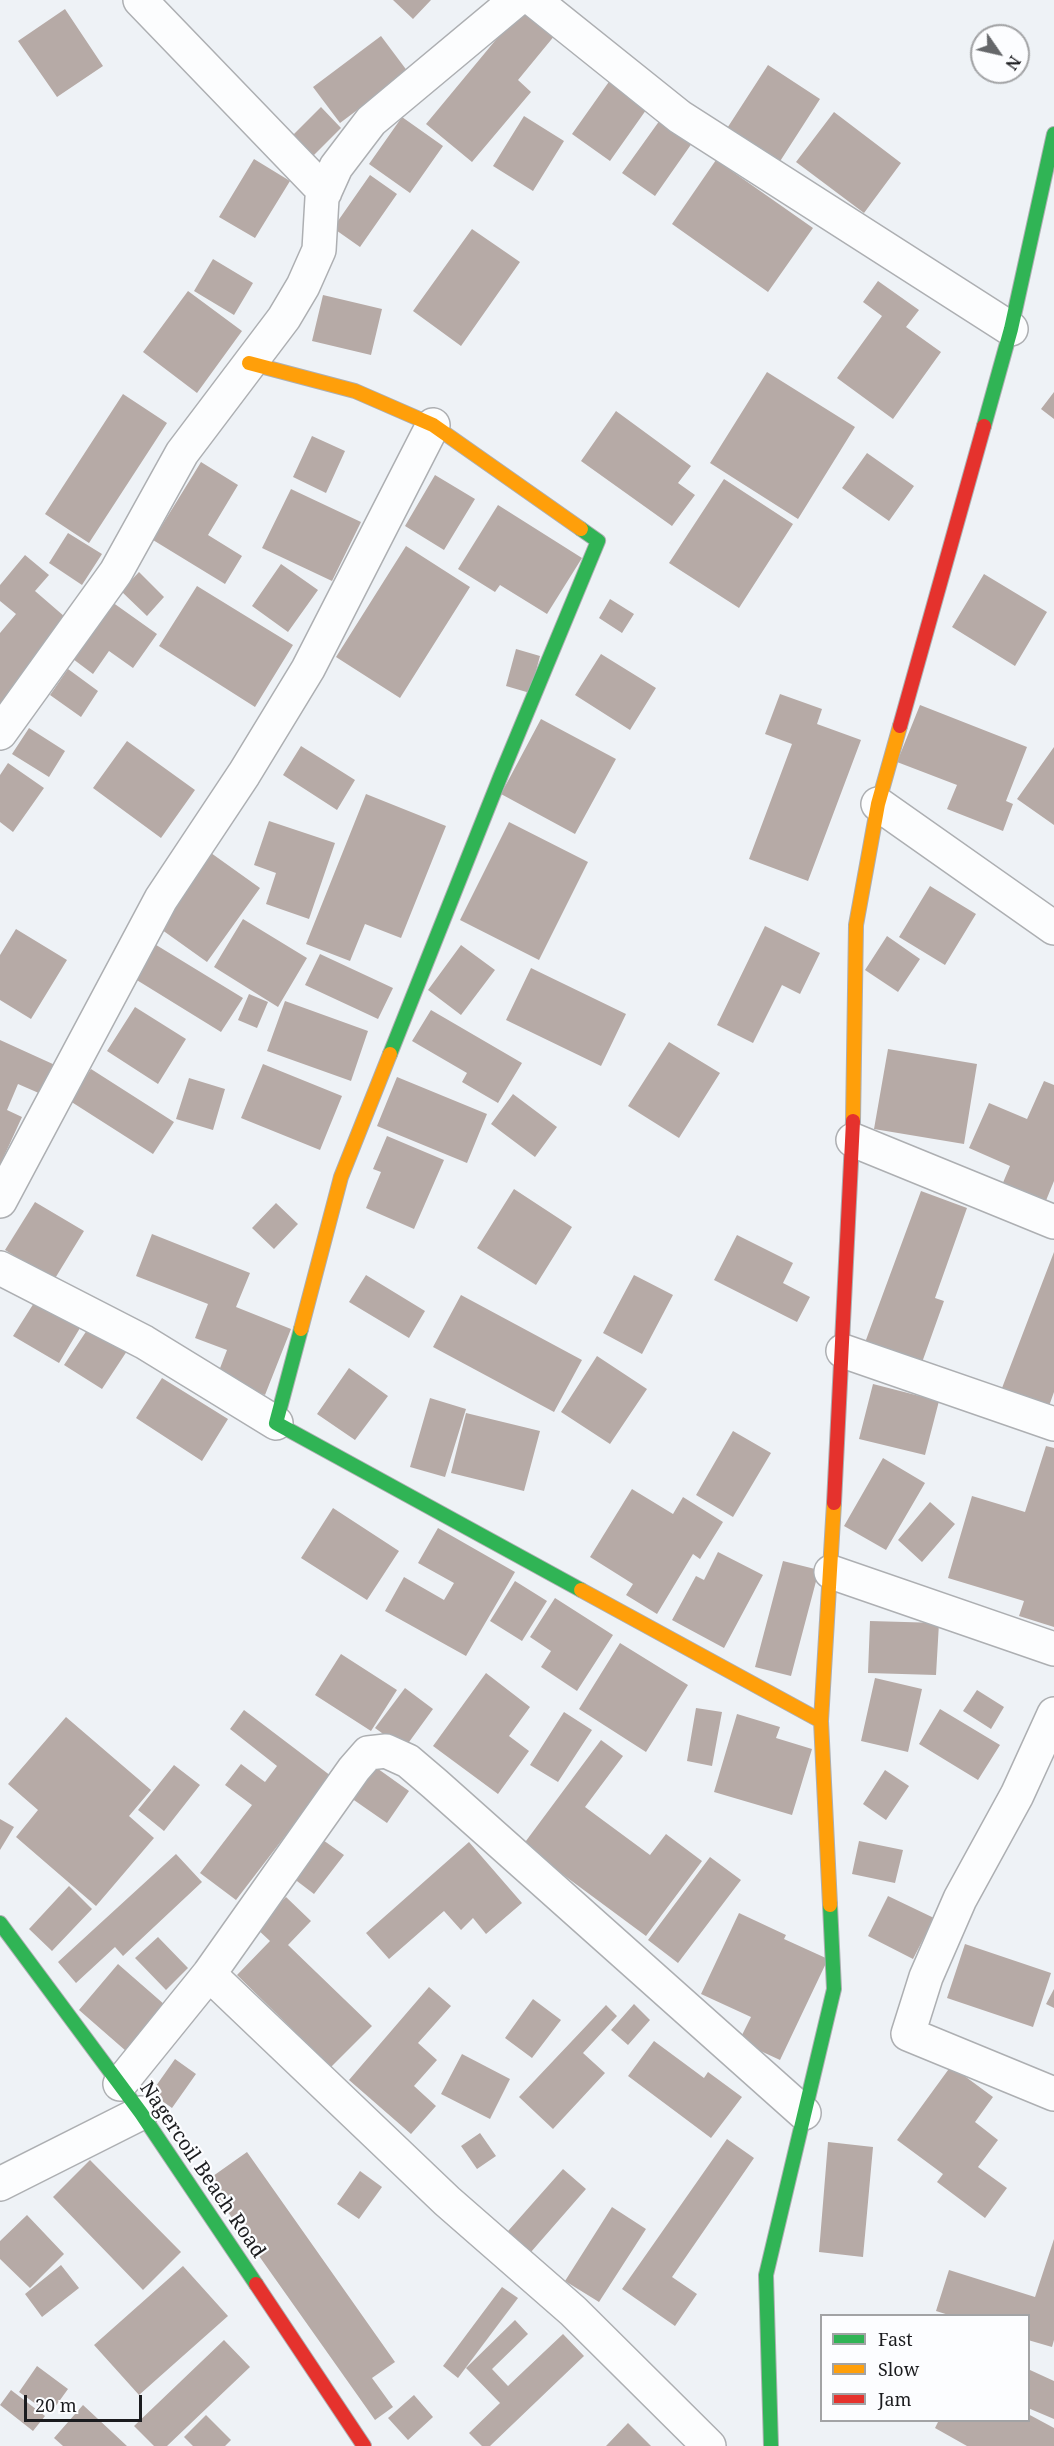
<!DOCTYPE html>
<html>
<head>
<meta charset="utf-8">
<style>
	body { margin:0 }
	#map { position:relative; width:1054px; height:2446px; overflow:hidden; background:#eef2f6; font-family:"Noto Serif",serif }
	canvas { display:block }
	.legend { position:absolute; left:820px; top:2314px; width:210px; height:108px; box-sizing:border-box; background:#fcfdff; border:2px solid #a2a3a5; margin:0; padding:8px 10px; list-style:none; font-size:18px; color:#1b1c1f }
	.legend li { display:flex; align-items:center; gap:12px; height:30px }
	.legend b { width:30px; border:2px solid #a2a3a5 }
	.north { position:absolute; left:970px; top:24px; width:60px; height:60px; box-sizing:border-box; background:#fcfdff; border:2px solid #a2a3a5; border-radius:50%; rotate:124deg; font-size:16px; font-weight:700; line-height:24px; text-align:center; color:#1b1c1f }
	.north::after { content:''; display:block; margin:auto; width:21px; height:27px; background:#65676a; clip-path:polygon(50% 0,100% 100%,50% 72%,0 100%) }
	.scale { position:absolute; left:24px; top:2395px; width:118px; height:27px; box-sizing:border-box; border:3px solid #1b1c1f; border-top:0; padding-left:8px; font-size:18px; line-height:21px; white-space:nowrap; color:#1b1c1f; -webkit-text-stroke:4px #fcfdff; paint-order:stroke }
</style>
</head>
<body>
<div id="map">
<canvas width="1054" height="2446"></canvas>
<ul class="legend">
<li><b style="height:8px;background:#30b455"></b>Fast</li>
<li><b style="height:8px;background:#ff9f0a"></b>Slow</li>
<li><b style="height:8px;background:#e5322d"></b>Jam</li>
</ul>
<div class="north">N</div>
<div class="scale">20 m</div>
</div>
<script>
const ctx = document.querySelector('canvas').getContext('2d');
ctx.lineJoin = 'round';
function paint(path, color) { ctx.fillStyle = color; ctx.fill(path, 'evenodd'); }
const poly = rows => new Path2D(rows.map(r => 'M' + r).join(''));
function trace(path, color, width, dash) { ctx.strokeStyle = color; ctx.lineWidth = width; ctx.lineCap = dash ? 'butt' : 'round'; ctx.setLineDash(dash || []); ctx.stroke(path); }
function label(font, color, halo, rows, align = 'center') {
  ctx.font = font + ' "Noto Serif",serif'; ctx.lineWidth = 4.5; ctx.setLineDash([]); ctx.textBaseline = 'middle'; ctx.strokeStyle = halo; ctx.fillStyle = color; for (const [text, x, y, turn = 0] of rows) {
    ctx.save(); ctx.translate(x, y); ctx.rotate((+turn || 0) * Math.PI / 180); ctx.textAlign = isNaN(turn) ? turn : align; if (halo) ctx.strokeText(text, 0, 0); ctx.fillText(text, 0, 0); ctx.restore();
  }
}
const building = poly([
	[393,0,431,0,413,19],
	[528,1,560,29,518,80,531,92,472,162,426,124],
	[65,9,103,66,57,97,18,41],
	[381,36,408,72,340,123,313,87],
	[768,65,820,99,777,166,724,133],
	[613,76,651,103,610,161,572,134],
	[321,107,341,128,312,157,292,136],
	[834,112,901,163,864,213,796,162],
	[665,113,697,136,655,196,622,173],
	[524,116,564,141,533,191,493,166],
	[402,117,443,146,410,193,369,164],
	[254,159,290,181,255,238,219,217],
	[716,160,813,228,768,292,672,224],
	[370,175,397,194,360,247,333,228],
	[472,229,520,262,461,346,413,311],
	[213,259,253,283,234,315,194,291],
	[878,281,919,310,906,327,941,352,893,419,837,378,882,316,863,302],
	[188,291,242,331,197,393,143,352],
	[323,295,382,309,371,355,312,341],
	[767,372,855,427,798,519,710,463],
	[1054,392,1054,419,1041,409],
	[123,394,167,423,89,543,45,514],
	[616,411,691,466,678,483,695,495,672,526,581,461],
	[312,436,345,451,326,493,293,477],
	[867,453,914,486,889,521,842,488],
	[201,462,238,485,208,535,242,556,225,584,153,540],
	[435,475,475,499,444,550,405,526],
	[724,479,793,524,739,608,669,563],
	[291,489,361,522,332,581,262,548],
	[498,505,582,558,547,614,500,585,495,592,458,569],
	[68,533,102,554,82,585,49,563],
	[406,546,470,587,400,698,336,657],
	[25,555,49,575,35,591,72,623,0,709,0,633,16,614,0,601,0,585],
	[281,564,318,590,288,632,252,606],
	[139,572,164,597,147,616,121,591],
	[984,574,1047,612,1015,666,952,627],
	[197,586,293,645,255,707,159,646],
	[105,597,157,634,133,668,109,651,93,674,65,653],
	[610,599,634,614,622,633,599,618],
	[516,649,540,656,530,693,506,686],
	[601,654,656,688,630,730,575,695],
	[68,669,98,691,81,717,50,695],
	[780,694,822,709,817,724,861,740,808,881,749,859,792,744,765,734],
	[920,705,1027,747,1006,801,1013,804,1003,831,947,809,957,785,897,762],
	[541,719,616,759,575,834,501,794],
	[29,728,65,751,49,777,12,754],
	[127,741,195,790,161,838,93,788],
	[301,746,355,780,337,810,283,775],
	[1054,747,1054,825,1017,799],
	[8,763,44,788,13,832,0,822,0,775],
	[366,794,446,826,401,938,365,924,350,961,306,944],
	[269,821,335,843,309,919,266,904,276,873,254,865],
	[509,822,588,862,539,960,460,920],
	[211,853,260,888,207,962,158,927],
	[930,886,976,914,945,965,899,937],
	[243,919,307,958,278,1007,214,967],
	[765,926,820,953,800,994,782,985,753,1043,717,1025],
	[16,929,67,960,31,1019,0,1000,0,955],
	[887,936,920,959,898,992,865,970],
	[148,940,243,998,221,1032,127,974],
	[461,945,495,970,461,1015,428,990],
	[320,954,393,988,378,1019,305,985],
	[531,968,626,1014,601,1066,506,1020],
	[249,994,268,1002,257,1028,238,1020],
	[285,1001,368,1031,351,1081,267,1051],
	[135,1007,186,1039,158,1084,107,1051],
	[431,1010,522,1063,498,1103,462,1082,467,1073,412,1041],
	[0,1040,55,1065,41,1094,18,1084,7,1110,22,1117,0,1165],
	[669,1042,720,1073,679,1138,628,1106],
	[888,1049,977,1064,964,1144,874,1129],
	[263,1064,342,1096,320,1150,241,1118],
	[91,1069,174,1122,153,1154,70,1101],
	[397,1077,487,1114,467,1163,377,1126],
	[189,1078,225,1089,213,1130,176,1119],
	[1044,1081,1054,1085,1054,1181,1045,1203,1002,1185,1010,1166,969,1148,989,1103,1027,1119],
	[513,1094,557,1127,535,1157,491,1124],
	[387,1136,444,1160,414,1229,366,1208,381,1172,373,1169],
	[514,1189,572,1227,536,1285,477,1248],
	[921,1191,967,1208,935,1298,944,1301,920,1368,863,1348],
	[35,1202,84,1231,54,1280,5,1250],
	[276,1203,298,1224,274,1249,252,1228],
	[152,1234,250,1273,236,1307,291,1329,265,1395,217,1376,227,1350,195,1338,208,1304,136,1276],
	[737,1235,793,1263,783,1283,810,1297,797,1322,714,1280],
	[1054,1252,1054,1392,1049,1406,1002,1388],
	[366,1275,425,1311,409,1338,349,1302],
	[634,1275,673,1295,642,1354,603,1333],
	[39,1295,83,1323,59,1363,13,1336],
	[461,1295,582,1360,554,1412,433,1347],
	[89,1327,127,1351,102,1389,64,1365],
	[597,1356,647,1389,610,1444,561,1412],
	[349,1368,388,1396,355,1440,317,1414],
	[162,1378,228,1419,202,1461,136,1418],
	[873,1384,939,1401,925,1455,859,1439],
	[430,1398,466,1409,445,1477,410,1467],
	[466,1413,540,1431,524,1491,451,1473],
	[733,1431,771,1453,733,1517,696,1495],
	[1046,1446,1054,1448,1054,1627,1019,1616,1024,1601,948,1578,972,1496,1025,1512],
	[883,1458,925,1483,886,1550,844,1526],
	[632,1489,673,1514,683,1497,723,1522,700,1559,693,1554,657,1614,626,1595,633,1584,590,1557],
	[930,1502,955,1524,922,1562,898,1540],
	[333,1508,399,1551,367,1600,301,1558],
	[438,1528,515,1572,466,1656,385,1611,404,1577,444,1600,454,1583,418,1563],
	[718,1552,763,1575,724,1648,672,1620,696,1576,704,1580],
	[783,1561,819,1570,791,1676,755,1667],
	[515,1581,547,1601,522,1641,490,1621],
	[555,1598,613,1635,577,1691,541,1667,551,1651,530,1637],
	[870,1621,939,1623,936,1675,868,1673],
	[620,1643,688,1685,646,1752,579,1709],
	[341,1654,397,1690,371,1731,315,1695],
	[486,1673,530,1707,509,1736,529,1751,498,1794,433,1746],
	[875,1678,922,1689,908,1752,861,1741],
	[405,1688,433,1709,404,1749,375,1728],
	[977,1690,1004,1707,991,1729,963,1711],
	[696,1708,722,1712,712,1766,687,1761],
	[940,1709,1000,1745,978,1780,919,1744],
	[244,1710,331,1776,236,1900,200,1873,252,1805,225,1785,241,1764,265,1782,277,1766,230,1729],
	[564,1712,592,1730,558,1782,530,1765],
	[737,1714,780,1727,776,1738,812,1749,792,1815,714,1792],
	[66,1717,151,1790,129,1816,154,1838,96,1906,16,1837,38,1810,8,1784],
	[601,1740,623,1756,585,1807,650,1855,666,1834,702,1861,646,1936,523,1845],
	[174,1765,200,1785,164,1831,138,1810],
	[374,1766,409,1791,387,1823,351,1798],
	[885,1770,909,1786,886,1820,863,1804],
	[0,1819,14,1827,0,1850],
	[323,1840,344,1855,314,1894,293,1878],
	[859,1841,903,1850,895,1883,852,1874],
	[469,1842,522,1903,486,1934,473,1918,461,1930,444,1911,389,1959,366,1933],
	[176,1854,202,1882,123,1956,115,1947,76,1983,58,1962],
	[710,1857,741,1880,678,1963,648,1940],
	[69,1886,92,1909,52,1951,29,1929],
	[888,1896,934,1918,913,1959,868,1936],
	[286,1897,311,1921,288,1945,372,2026,331,2067,237,1975,270,1941,256,1928],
	[739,1913,786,1935,784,1939,828,1959,780,2060,739,2041,751,2017,701,1994],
	[158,1937,188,1968,166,1990,135,1958],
	[965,1944,1051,1973,1033,2027,947,1998],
	[118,1964,165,2005,126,2051,79,2010],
	[429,1987,451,2006,418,2043,437,2060,414,2086,436,2106,411,2134,349,2080],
	[1054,1989,1054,2008,1046,2004],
	[533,1999,561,2020,532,2058,505,2038],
	[634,2004,650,2020,628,2045,611,2030],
	[606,2005,617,2016,583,2053,605,2073,553,2129,519,2097],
	[654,2041,704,2078,708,2072,742,2097,711,2138,628,2076],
	[462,2054,510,2079,490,2119,441,2094],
	[175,2059,196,2074,172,2108,151,2093],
	[951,2066,993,2097,975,2122,998,2140,978,2167,1007,2188,985,2218,937,2182,943,2174,897,2140],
	[480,2133,496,2156,477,2169,461,2146],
	[727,2139,754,2158,672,2277,697,2294,675,2326,622,2289],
	[828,2142,873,2147,863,2257,819,2252],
	[247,2152,395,2362,372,2378,393,2407,375,2420,206,2181],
	[90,2160,181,2252,143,2290,53,2197],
	[563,2169,586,2189,524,2260,501,2239],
	[360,2171,382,2187,359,2219,337,2204],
	[612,2207,646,2229,599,2302,565,2281],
	[27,2215,64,2254,30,2288,0,2259,0,2241],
	[1054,2239,1054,2340,1052,2347,1028,2340,1028,2316,952,2316,936,2311,949,2270,1035,2297],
	[61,2265,79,2288,42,2317,25,2294],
	[183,2266,228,2316,139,2395,94,2345],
	[502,2287,518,2298,458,2378,443,2366],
	[515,2320,528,2334,492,2369,508,2386,563,2334,584,2356,490,2446,482,2446,469,2433,500,2403,466,2368],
	[224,2340,250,2367,167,2446,154,2446,134,2426],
	[37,2366,68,2389,50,2414,19,2392],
	[1030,2370,1054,2381,1054,2419,1028,2408],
	[11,2390,45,2416,33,2431,0,2405],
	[414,2395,433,2417,408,2440,388,2418],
	[83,2405,127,2446,63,2446,54,2438],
	[1028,2414,1054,2428,1054,2446,967,2446,935,2428,939,2420,1028,2420],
	[206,2415,231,2440,225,2446,193,2446,184,2437],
	[628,2423,651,2446,606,2446]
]);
const street = poly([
	[140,0,325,192],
	[534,0,680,117,1011,329],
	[0,733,116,572,182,453,284,318,303,286,319,250,322,198,336,167,371,121,516,0],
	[878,804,1054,928],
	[853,1140,1054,1222],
	[0,1201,161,899,244,774,308,669,433,425],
	[0,1268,144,1342,276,1423],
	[843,1351,1054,1424],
	[831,1572,1054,1649],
	[1054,1714,1017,1795,960,1899,926,1977,908,2034,1054,2094],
	[209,1974,447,2201,573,2311,709,2446],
	[120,2084,209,1974,354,1769,368,1753,386,1751,408,1761,435,1784,804,2113],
	[0,2184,141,2113]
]);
const fast = poly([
	[984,426,1011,329,1054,134],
	[390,1054,501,775,598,541,581,529],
	[301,1329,276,1423,581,1590],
	[0,1923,141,2113,256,2284],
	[771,2446,766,2275,834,1989,830,1905]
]);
const slow = poly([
	[249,363,355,391,433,425,581,529],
	[853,1121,856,925,878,804,900,726],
	[301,1329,341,1177,390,1054],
	[581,1590,821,1721],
	[830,1905,821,1721,834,1503]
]);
const jam = poly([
	[900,726,984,426],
	[834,1503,853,1121],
	[256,2284,364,2446]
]);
const streetNames = [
	["Nagercoil Beach Road",202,2170,56]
];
paint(building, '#b6aaa6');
trace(street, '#adafb2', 36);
trace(fast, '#adafb2', 16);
trace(slow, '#adafb2', 16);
trace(jam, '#adafb2', 16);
trace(street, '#fcfdfe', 33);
trace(fast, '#30b455', 14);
trace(slow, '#ff9f0a', 14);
trace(jam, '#e5322d', 14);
label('20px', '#1b1c1f', '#fcfdff', streetNames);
</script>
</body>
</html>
